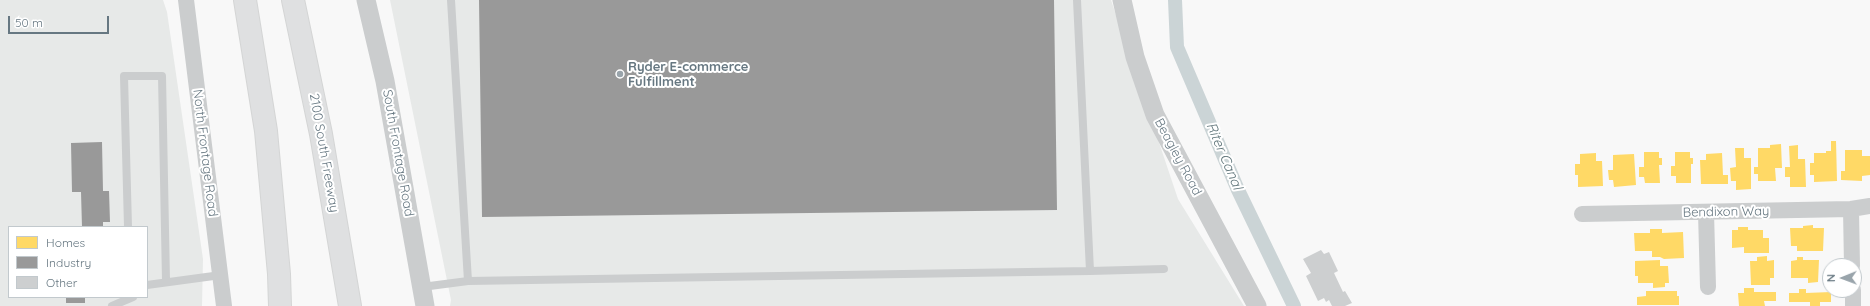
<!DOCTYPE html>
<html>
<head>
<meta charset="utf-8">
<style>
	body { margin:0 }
	#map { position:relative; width:1870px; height:306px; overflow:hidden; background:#f8f8f8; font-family:Quicksand,sans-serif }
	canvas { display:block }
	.legend { position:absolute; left:8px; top:226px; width:140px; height:72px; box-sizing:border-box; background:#fff; border:1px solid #c2c9cd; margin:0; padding:5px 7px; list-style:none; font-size:12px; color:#667781 }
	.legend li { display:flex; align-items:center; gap:8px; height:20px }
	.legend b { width:20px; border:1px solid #c2c9cd }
	.north { position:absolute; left:1822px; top:258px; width:40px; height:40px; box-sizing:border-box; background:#fff; border:1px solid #c2c9cd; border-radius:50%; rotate:269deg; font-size:11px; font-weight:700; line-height:16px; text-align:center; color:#667781 }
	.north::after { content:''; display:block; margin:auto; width:14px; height:18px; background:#99a4ab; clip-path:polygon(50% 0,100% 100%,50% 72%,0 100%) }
	.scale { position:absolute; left:8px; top:16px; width:101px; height:18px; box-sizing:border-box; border:2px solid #667781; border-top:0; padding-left:5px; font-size:12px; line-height:14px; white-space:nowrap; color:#667781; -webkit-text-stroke:3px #fff; paint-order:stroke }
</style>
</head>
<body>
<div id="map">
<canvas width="1870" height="306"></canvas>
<ul class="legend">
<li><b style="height:11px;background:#ffd966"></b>Homes</li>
<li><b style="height:11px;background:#999"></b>Industry</li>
<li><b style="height:11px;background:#cdcfd0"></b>Other</li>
</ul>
<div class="north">N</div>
<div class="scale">50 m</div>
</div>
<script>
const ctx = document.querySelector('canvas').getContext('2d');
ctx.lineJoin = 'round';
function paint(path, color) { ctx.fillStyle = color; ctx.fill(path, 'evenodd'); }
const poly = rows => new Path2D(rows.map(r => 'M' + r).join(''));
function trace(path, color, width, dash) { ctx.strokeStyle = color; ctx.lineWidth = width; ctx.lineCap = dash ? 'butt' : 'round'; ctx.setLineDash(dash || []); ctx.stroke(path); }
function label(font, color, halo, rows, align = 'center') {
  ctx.font = font + ' Quicksand,sans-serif'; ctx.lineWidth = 4; ctx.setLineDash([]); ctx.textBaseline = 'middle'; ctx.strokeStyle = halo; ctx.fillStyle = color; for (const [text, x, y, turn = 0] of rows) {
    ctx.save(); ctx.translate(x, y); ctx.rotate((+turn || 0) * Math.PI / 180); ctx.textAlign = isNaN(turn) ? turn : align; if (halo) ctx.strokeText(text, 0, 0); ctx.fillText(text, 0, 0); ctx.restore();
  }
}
const built = poly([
	[0,0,163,0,167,12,203,259,202,306,0,306],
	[9,227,147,227,147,297,9,297],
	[390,0,1111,0,1178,199,1244,306,450,306,451,300]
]);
const homes = poly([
	[1831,141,1836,141,1837,181,1814,182,1814,175,1810,175,1810,163,1814,163,1814,153,1826,153,1826,151,1831,151],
	[1781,144,1782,168,1775,168,1776,181,1758,181,1758,174,1754,174,1754,167,1758,167,1758,148,1770,148,1770,145],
	[1798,145,1798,159,1805,159,1806,187,1790,187,1790,177,1785,177,1785,167,1790,167,1789,146],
	[1735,148,1744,148,1744,158,1751,158,1751,189,1736,190,1736,181,1731,181,1730,168,1736,167],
	[1845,150,1862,150,1862,156,1870,156,1870,175,1862,176,1862,181,1841,180,1841,171,1845,171],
	[1644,152,1659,152,1659,158,1662,158,1662,165,1659,165,1660,183,1645,183,1644,177,1639,177,1639,167,1644,167],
	[1675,152,1690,152,1690,158,1693,158,1693,164,1691,164,1691,183,1676,183,1676,176,1671,176,1671,166,1675,166],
	[1596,153,1596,161,1602,161,1603,186,1578,187,1578,175,1575,175,1575,164,1580,164,1580,154],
	[1722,153,1723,175,1728,175,1728,184,1701,184,1700,160,1706,160,1706,154],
	[1634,154,1636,185,1614,187,1613,180,1609,180,1608,170,1613,170,1613,155],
	[1813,225,1813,228,1824,228,1823,251,1797,251,1797,246,1791,246,1790,228,1803,228,1803,226],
	[1738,227,1748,227,1748,230,1763,230,1763,238,1769,238,1769,253,1744,253,1744,247,1732,248,1732,230,1738,230],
	[1650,229,1662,229,1662,233,1683,232,1684,258,1664,259,1660,257,1652,257,1652,251,1635,251,1634,233,1650,233],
	[1767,256,1767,261,1774,260,1774,278,1770,278,1770,285,1751,285,1750,261,1757,261,1757,257],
	[1797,257,1803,257,1803,260,1819,260,1818,282,1808,283,1808,278,1791,278,1791,261,1797,260],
	[1660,260,1660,266,1668,266,1669,283,1665,283,1665,287,1653,288,1653,283,1638,283,1638,276,1635,276,1635,261],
	[1744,288,1754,288,1754,292,1776,292,1776,301,1764,301,1765,306,1739,306,1738,293,1744,293],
	[1799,289,1806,289,1806,293,1831,292,1831,302,1820,302,1820,306,1810,306,1810,302,1789,302,1789,293,1799,293],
	[1646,291,1677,291,1677,296,1679,296,1679,305,1637,305,1637,297,1646,296]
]);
const industry = poly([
	[479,0,1054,0,1057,210,482,217],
	[102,142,103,191,109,191,110,222,103,222,103,227,82,227,81,192,72,192,71,143],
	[66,297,85,297,85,303,66,303]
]);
const canal = poly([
	[1175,0,1177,47,1238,190,1294,306]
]);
const building = poly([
	[1321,250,1324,254,1329,252,1338,271,1334,273,1343,292,1345,291,1352,303,1345,306,1332,306,1329,300,1326,302,1324,298,1318,301,1306,276,1311,273,1303,259]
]);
const service = poly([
	[128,227,124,76,162,76,166,281],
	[1090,271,1164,269],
	[468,281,1090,271,1077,0],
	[147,285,221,275],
	[422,287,468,281,451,0],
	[112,306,133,297]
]);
const minor = poly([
	[186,0,224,306],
	[1851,209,1852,266],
	[1706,212,1708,287],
	[1582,214,1851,209,1870,206],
	[1853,290,1853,306]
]);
const tertiary = poly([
	[366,0,385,81,425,306],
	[1122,0,1135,57,1155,115,1257,306]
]);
const motorway = poly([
	[245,0,266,131,279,274,280,306],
	[293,0,321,134,350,306]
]);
const markers = [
	[620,74,4,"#99a4ab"]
];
const poiNames = [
	["Ryder E-commerce",628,67],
	["Fulfillment",628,82]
];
const streetNames = [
	["North Frontage Road",205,153,83],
	["2100 South Freeway",324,153,80],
	["South Frontage Road",398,153,80],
	["Beagley Road",1178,157,62],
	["Bendixon Way",1726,212,-1]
];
const waterNames = [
	["Riter Canal",1224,156,67]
];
paint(built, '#e7e9e8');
paint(homes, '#ffd966');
paint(industry, '#999');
trace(canal, '#cbd4d6', 14);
paint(building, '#cdcfd0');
trace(motorway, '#d4d5d5', 24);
trace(service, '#cbcdce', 8);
trace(minor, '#cbcdce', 16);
trace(tertiary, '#cbcdce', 19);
trace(motorway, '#dfe0e1', 22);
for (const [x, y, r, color] of markers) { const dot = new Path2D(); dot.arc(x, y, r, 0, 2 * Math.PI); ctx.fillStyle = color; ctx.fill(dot); trace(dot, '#fff', 1.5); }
label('bold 13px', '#667781', '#fff', poiNames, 'left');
label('13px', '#667781', '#fff', streetNames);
label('italic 14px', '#60757a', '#fff', waterNames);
</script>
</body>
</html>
